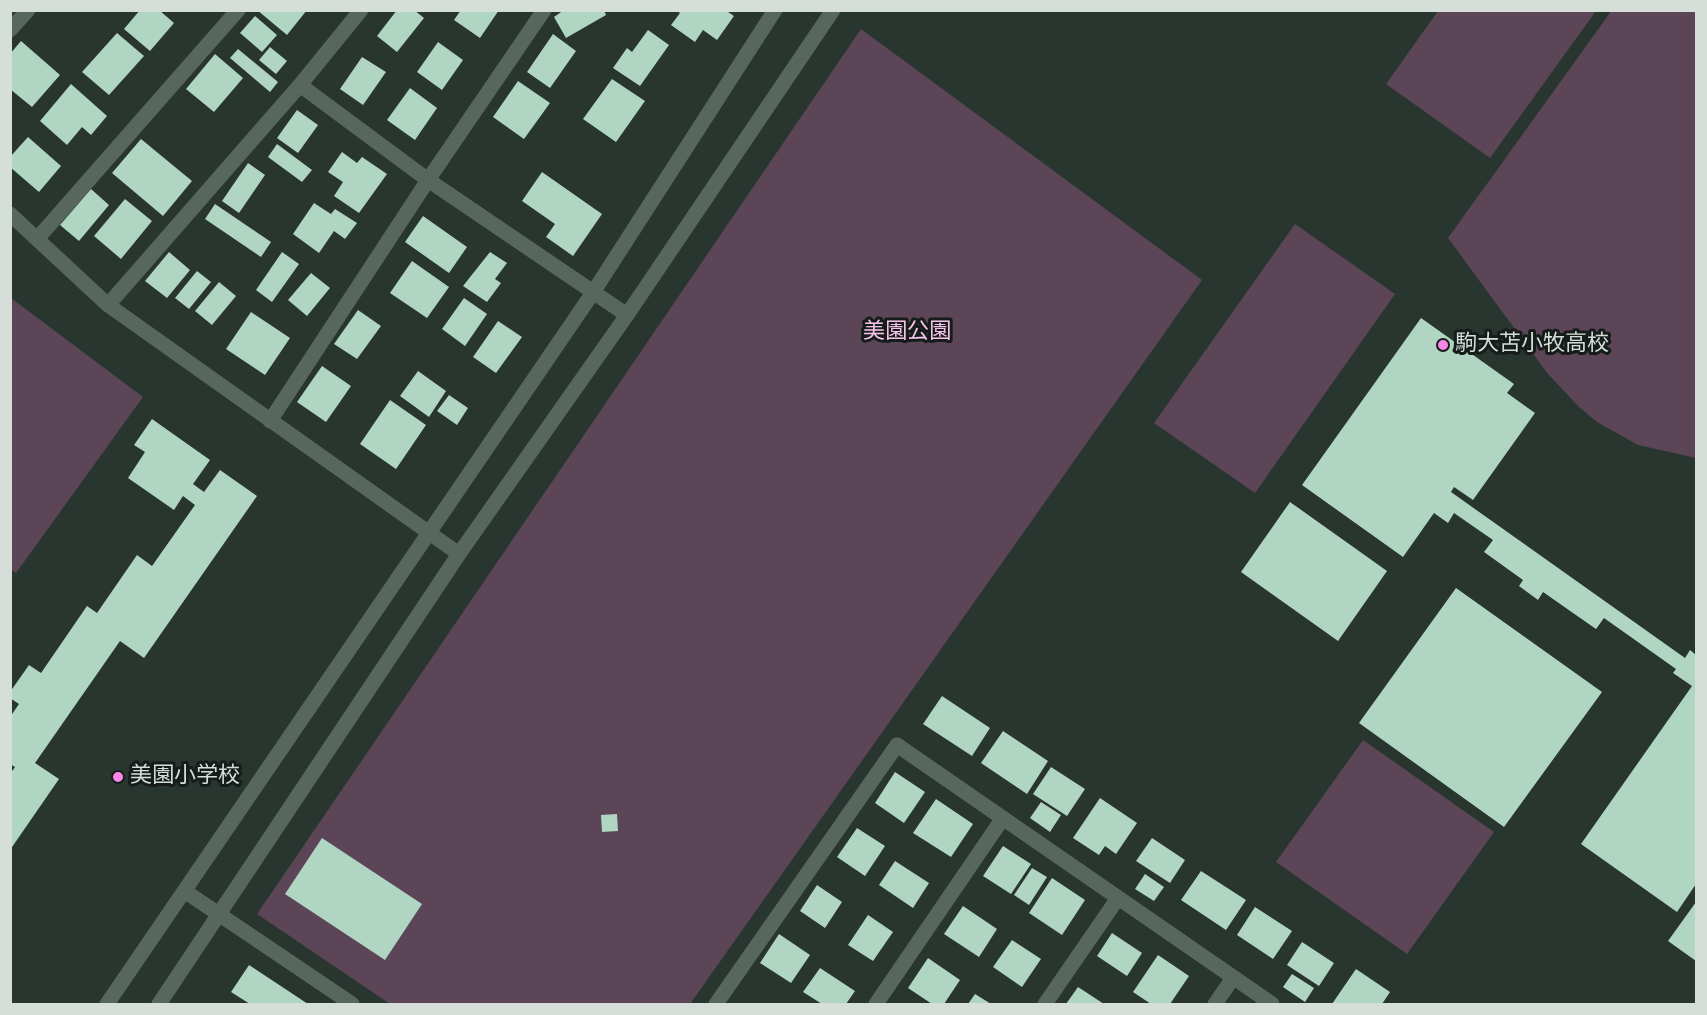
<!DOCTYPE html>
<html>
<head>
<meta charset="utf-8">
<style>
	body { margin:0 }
	#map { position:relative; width:1707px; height:1015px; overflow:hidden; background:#28362f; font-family:Jost,sans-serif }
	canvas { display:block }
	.frame { position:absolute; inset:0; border:12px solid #d5ded9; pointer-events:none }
</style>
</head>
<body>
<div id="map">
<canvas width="1707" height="1015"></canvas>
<div class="frame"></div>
</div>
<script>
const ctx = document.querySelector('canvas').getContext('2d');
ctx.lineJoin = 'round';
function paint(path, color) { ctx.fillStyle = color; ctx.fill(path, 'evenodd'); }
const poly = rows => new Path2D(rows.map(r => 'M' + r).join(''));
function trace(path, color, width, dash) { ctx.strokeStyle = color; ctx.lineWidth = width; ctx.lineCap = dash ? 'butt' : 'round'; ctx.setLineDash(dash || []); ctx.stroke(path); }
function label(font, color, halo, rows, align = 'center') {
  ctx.font = font + ' Jost,"Noto Sans JP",sans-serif'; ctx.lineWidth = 6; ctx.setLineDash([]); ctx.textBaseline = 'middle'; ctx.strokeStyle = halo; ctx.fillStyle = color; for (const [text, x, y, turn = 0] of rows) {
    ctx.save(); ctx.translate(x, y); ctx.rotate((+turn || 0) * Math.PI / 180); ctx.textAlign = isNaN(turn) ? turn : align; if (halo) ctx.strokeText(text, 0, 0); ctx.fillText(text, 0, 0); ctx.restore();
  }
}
const green = poly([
	[1612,10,1696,11,1696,458,1638,445,1597,422,1579,407,1548,374,1448,238],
	[1438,11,1438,10,1596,11,1490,158,1386,84],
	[861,29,1202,280,690,1004,390,1004,257,914],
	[1295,224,1395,294,1255,493,1154,423],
	[11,298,143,397,16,573,10,569],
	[1363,740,1494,832,1407,954,1276,862]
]);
const building = poly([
	[140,10,159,10,174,23,150,51,124,29],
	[257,10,307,10,287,35],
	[397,10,414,10,424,18,397,52,377,36],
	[461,10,499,10,480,38,454,20],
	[564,10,604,10,606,15,566,38,554,17],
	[676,10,725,10,734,16,717,40,703,30,695,42,671,25,680,13],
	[255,16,277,35,262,52,240,33],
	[648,30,669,45,640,86,613,68,627,48,632,52],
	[117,33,144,56,109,95,82,72],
	[553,34,576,51,550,88,527,72],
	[21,41,60,75,32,107,10,89,10,54],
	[438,42,463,60,442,90,417,72],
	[270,47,287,61,276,74,259,60],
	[238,49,278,82,270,92,230,58],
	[215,54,243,78,214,112,186,89],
	[362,57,386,72,363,105,340,89],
	[612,79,645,101,616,142,583,119],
	[518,81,550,103,524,139,493,117],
	[71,84,107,116,91,135,82,127,67,145,40,121],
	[410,88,437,108,415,140,387,120],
	[297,110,318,125,298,153,277,138],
	[28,137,61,166,39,192,10,167,10,157],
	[141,139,192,181,163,216,112,173],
	[277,144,312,170,302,182,268,157],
	[342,152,357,163,362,157,387,174,359,213,334,196,343,182,328,172],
	[248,163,265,175,239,213,222,201],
	[542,172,602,214,573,256,546,237,555,224,522,201],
	[91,189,109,205,79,241,60,225],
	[125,199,152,221,121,259,94,236],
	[314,203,331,214,335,209,357,223,345,239,334,231,319,253,293,234],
	[215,204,271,242,261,257,205,219],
	[423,216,467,247,449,273,405,242],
	[169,252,190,270,167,298,145,281],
	[282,252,299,264,272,302,256,290],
	[490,252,507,263,495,279,501,283,487,302,463,286],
	[412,261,449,287,427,318,390,293],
	[197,271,211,282,189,309,175,298],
	[311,273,330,288,307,316,288,300],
	[219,282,236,296,212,325,195,311],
	[464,298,487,314,465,346,442,329],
	[358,310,381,326,357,359,334,344],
	[251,312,290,338,265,375,226,349],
	[1421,318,1514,384,1507,393,1535,413,1473,500,1454,487,1451,492,1685,658,1690,650,1696,655,1696,884,1677,912,1581,844,1692,686,1673,673,1676,669,1604,618,1596,629,1543,592,1538,600,1519,586,1523,580,1484,552,1493,540,1454,513,1448,523,1434,513,1403,557,1302,485],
	[498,321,522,337,496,373,473,357],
	[322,366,351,386,326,422,297,402],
	[418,371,446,391,429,417,400,396],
	[449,395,468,408,457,425,437,411],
	[390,400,426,425,396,469,360,444],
	[152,419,210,460,193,484,204,492,220,470,257,496,144,658,120,641,35,763,59,779,10,850,10,774,15,767,10,764,10,717,19,704,10,698,10,692,29,665,41,673,87,606,97,613,137,555,152,566,195,505,183,496,174,510,128,478,145,452,134,445],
	[1290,502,1387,571,1338,641,1241,572],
	[1456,588,1602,692,1504,827,1359,723],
	[942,696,990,728,972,756,923,724],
	[1003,731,1048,761,1027,794,981,763],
	[1051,767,1085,789,1067,816,1033,794],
	[895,772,925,792,904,823,875,803],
	[1100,798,1137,823,1116,854,1105,846,1099,855,1073,838],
	[936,799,973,824,951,857,913,833],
	[1041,802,1061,815,1050,832,1030,818],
	[617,814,618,831,602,832,601,815],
	[857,828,885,846,865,876,837,857],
	[322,838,422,904,385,960,285,894],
	[1152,838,1185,860,1170,883,1136,861],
	[1003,846,1031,864,1011,894,983,876],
	[895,861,929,883,913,908,879,885],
	[1032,868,1047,877,1029,905,1014,895],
	[1201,871,1246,900,1226,930,1181,900],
	[1145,874,1164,887,1154,901,1135,889],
	[1052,878,1085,900,1062,935,1029,913],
	[817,885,842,902,825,928,800,911],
	[1696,902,1696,961,1668,941],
	[963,906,997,929,979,957,944,934],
	[1255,907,1292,931,1273,959,1237,935],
	[868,915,893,932,873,961,848,945],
	[1112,933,1142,953,1127,976,1097,956],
	[779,934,810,955,791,983,760,963],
	[1012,940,1041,959,1022,987,993,967],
	[1302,942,1334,963,1319,986,1287,965],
	[1158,955,1189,976,1170,1004,1151,1004,1133,992],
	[928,958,960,980,944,1004,932,1004,908,988],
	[249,965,308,1004,250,1004,231,992],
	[820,968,855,991,846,1004,822,1004,803,992],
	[1356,969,1390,992,1382,1004,1332,1004],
	[1292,974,1314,988,1305,1002,1283,987],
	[1078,987,1104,1004,1066,1004],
	[975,994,991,1004,968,1004]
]);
const minor = poly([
	[10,30,28,10],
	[300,85,428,180,627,315],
	[10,214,108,305,459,554],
	[37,239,238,10],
	[108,305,300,85,361,10],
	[270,421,428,180,544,10],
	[186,892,352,1004],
	[107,1004,592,294,775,10],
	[159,1004,459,554,627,315,833,10],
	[716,1004,897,745,1272,1004],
	[876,1004,1003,818],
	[1045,1004,1118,898],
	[1215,1004,1233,978]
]);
const markers = [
	[1443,345,6,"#fa87e7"],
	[118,777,6,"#fa87e7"]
];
const parkNames = [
	["美園公園",907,333]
];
const poiNames = [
	["駒大苫小牧高校",1455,345],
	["美園小学校",130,777]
];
paint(green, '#5b4556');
paint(building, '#b1d5c3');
trace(minor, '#57665e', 15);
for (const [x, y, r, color] of markers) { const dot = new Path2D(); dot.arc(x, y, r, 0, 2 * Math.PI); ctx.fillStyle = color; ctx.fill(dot); trace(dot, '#161c19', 2); }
label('22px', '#f5c3ea', '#161c19', parkNames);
label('22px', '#d5ded9', '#161c19', poiNames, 'left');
</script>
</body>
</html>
